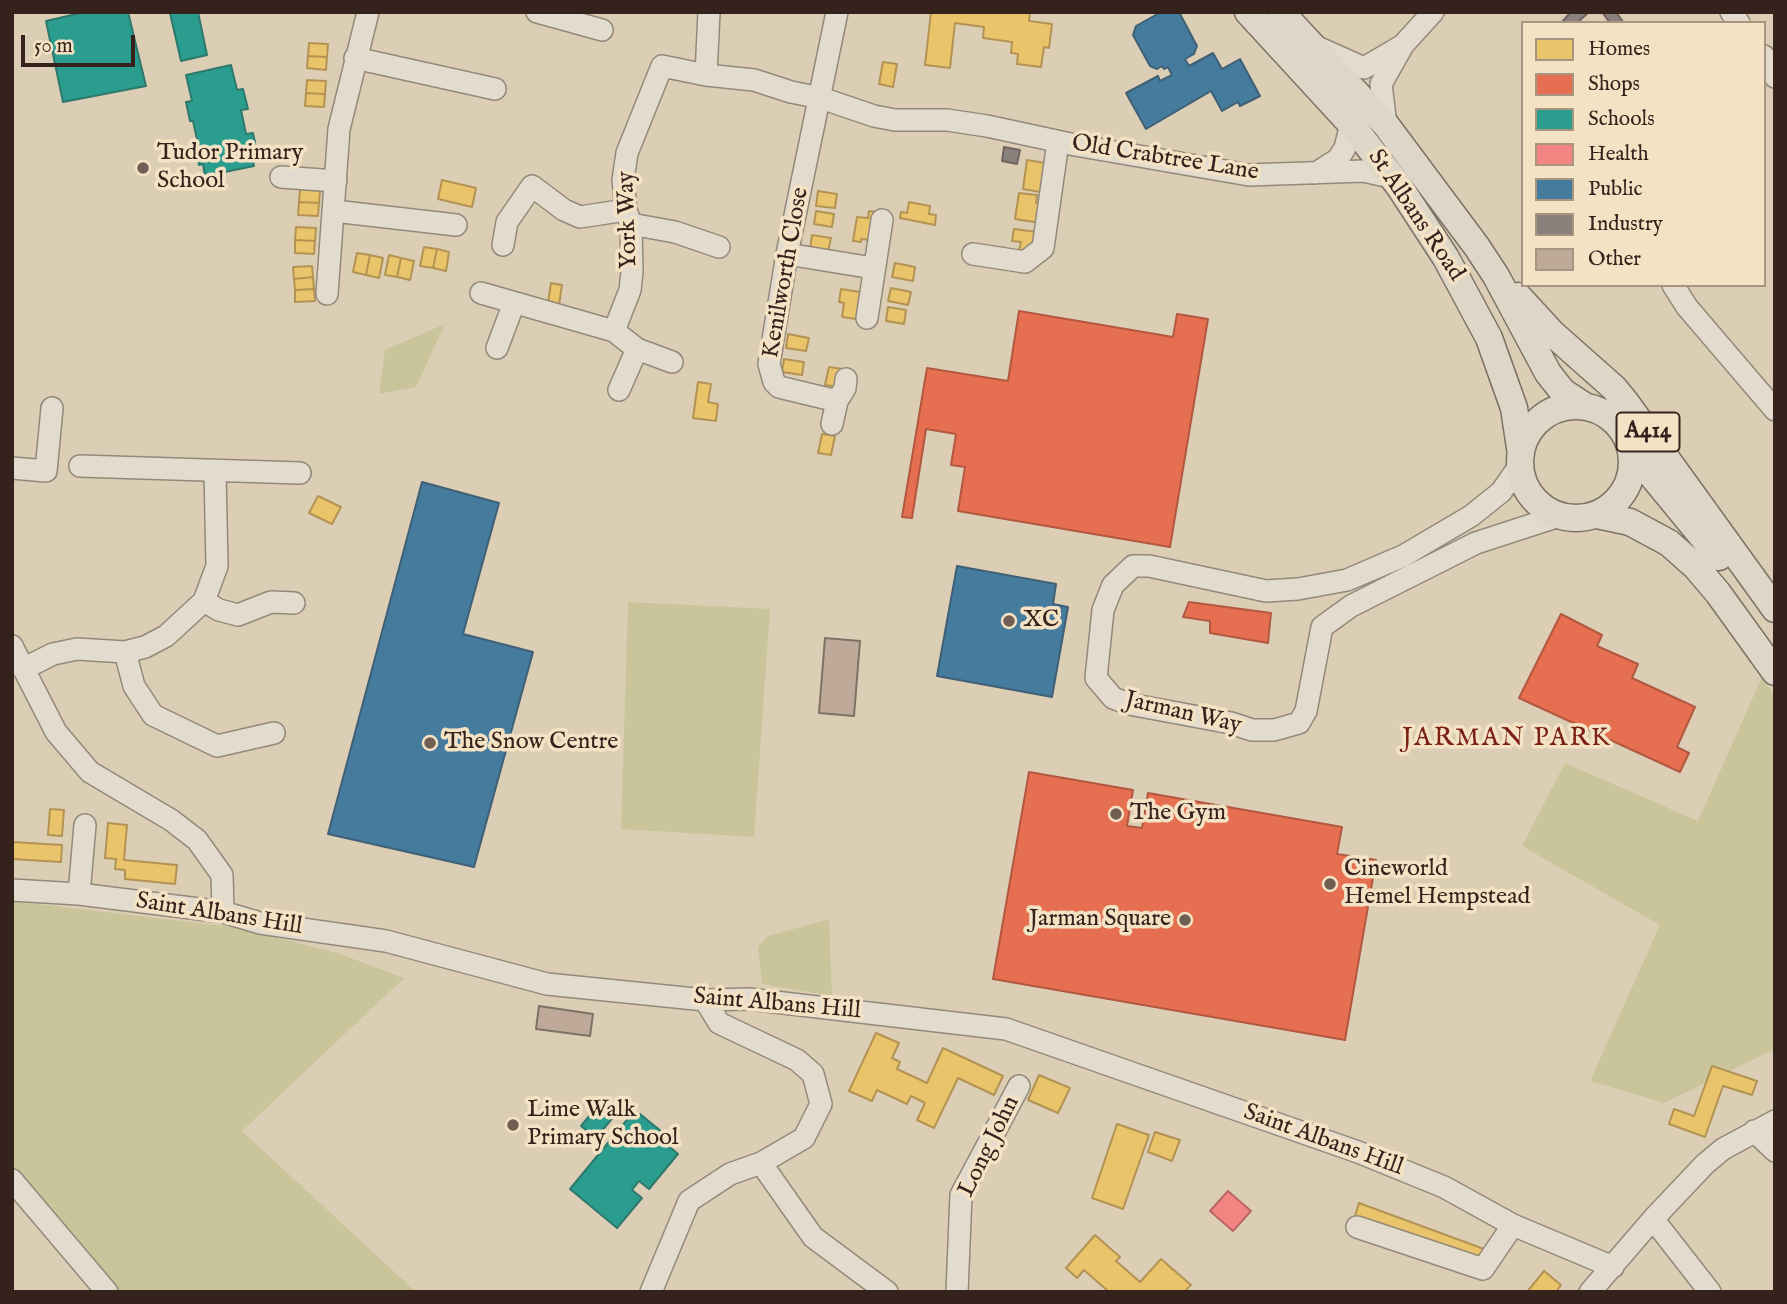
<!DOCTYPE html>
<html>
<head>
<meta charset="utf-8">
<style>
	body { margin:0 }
	#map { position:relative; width:1787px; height:1304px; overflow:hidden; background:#dcceb5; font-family:"IM FELL English",serif }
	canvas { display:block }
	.frame { position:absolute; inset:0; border:14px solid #36221c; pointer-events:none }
	.legend { position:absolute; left:1521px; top:21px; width:245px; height:266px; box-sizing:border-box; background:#f3e2c4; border:2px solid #a79581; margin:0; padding:9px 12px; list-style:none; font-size:21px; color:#36221c }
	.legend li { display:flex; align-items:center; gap:14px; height:35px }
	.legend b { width:35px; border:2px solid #a79581 }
	.scale { position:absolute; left:21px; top:35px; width:114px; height:32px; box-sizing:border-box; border:4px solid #36221c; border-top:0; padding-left:9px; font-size:21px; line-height:24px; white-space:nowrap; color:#36221c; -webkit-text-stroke:5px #f3e2c4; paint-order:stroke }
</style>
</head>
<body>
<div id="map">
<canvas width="1787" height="1304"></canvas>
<div class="frame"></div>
<ul class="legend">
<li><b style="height:19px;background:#e9c46a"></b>Homes</li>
<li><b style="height:19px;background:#e76f51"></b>Shops</li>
<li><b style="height:19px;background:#2a9d8f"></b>Schools</li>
<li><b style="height:19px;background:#f28482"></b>Health</li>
<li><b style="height:19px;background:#457b9d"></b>Public</li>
<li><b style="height:19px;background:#8a817c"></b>Industry</li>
<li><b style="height:19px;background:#bfaa99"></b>Other</li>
</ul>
<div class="scale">50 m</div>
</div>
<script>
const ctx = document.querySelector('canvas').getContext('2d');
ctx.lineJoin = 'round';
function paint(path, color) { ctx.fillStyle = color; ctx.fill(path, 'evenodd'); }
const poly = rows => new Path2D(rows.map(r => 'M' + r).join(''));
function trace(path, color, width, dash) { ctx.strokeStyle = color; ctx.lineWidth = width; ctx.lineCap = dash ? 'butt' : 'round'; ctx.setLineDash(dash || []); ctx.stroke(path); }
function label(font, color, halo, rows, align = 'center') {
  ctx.font = font + ' "IM FELL English",serif'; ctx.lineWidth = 7; ctx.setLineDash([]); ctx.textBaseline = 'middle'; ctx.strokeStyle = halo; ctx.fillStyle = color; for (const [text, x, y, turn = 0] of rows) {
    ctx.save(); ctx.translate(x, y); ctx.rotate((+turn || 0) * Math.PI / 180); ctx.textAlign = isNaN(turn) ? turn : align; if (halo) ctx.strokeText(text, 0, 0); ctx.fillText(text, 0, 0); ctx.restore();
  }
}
const green = poly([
	[445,324,416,387,379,394,385,350],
	[628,602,770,609,754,837,621,829],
	[1762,677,1775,697,1775,1049,1664,1103,1590,1081,1660,925,1522,846,1565,763,1698,821],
	[12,901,241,928,340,954,404,978,242,1131,416,1292,116,1292,12,1171],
	[829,919,832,996,762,984,758,947,768,936]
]);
const homes = poly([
	[931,12,1030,12,1029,21,1052,24,1049,48,1044,47,1041,67,1017,64,1018,54,1011,53,1012,42,983,38,984,27,955,23,950,68,925,65,931,12],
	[309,43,328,44,327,57,308,56,309,43],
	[308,56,327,57,326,70,307,68,308,56],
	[883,62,897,64,893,87,879,84,883,62],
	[307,80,326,81,325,94,306,93,307,80],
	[306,93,325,94,324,107,305,106,306,93],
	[1027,160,1051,164,1048,181,1042,180,1040,192,1023,189,1027,160],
	[442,180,476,188,472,207,438,199,442,180],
	[300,189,320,191,319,203,299,202,300,189],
	[818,191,837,194,835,208,816,206,818,191],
	[1019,193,1037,195,1036,203,1042,204,1040,223,1015,219,1019,193],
	[299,202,319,203,318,216,298,215,299,202],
	[909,202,930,206,929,214,936,215,935,225,900,218,901,212,907,213,909,202],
	[816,211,834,214,832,227,814,224,816,211],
	[869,211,876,212,872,240,861,239,861,242,853,241,857,217,868,218,869,211],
	[296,227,316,228,315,241,295,240,296,227],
	[1014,229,1037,232,1034,253,1019,251,1021,242,1012,241,1014,229],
	[812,235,831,238,828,252,810,249,812,235],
	[295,240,315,241,314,254,295,253,295,240],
	[424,247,437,249,433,268,420,266,424,247],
	[437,249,449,252,446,271,433,268,437,249],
	[357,253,370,255,366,275,353,272,357,253],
	[370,255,383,258,379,278,366,275,370,255],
	[389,255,401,258,397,277,385,275,389,255],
	[401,258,414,261,410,280,397,277,401,258],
	[895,263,915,267,913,281,892,277,895,263],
	[312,266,313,277,294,279,293,267,312,266],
	[313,277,314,289,295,290,294,279,313,277],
	[551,283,562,285,559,305,548,303,551,283],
	[891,288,911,292,908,305,888,301,891,288],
	[314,289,315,301,295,302,295,290,314,289],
	[841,289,867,293,863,320,842,317,844,303,839,302,841,289],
	[888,307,906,310,904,324,886,321,888,307],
	[788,334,809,338,806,351,786,348,788,334],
	[784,359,804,362,802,375,782,372,784,359],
	[829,367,843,369,839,387,825,385,829,367],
	[698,382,711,384,708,402,718,404,716,421,693,418,698,382],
	[822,434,835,436,831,455,818,453,822,434],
	[318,496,341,507,332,524,309,513,318,496],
	[50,809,64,810,62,836,48,835,50,809],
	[108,823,127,825,124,860,177,865,175,884,125,879,125,870,115,869,116,859,105,858,108,823],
	[12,842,62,845,61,862,12,859,12,842],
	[876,1033,899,1043,892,1058,900,1062,897,1069,927,1083,943,1048,1003,1076,994,1095,958,1078,934,1128,917,1120,925,1103,911,1096,907,1104,877,1090,872,1101,849,1091,876,1033],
	[1712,1066,1757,1081,1752,1095,1723,1086,1705,1137,1669,1124,1674,1109,1694,1116,1712,1066],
	[1039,1075,1070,1088,1058,1113,1028,1100,1039,1075],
	[1117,1124,1149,1135,1123,1209,1092,1198,1117,1124],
	[1155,1132,1180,1140,1172,1161,1148,1152,1155,1132],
	[1359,1203,1484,1249,1479,1262,1355,1216,1359,1203],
	[1095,1235,1120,1257,1116,1261,1140,1282,1161,1259,1191,1285,1184,1292,1109,1292,1084,1270,1077,1278,1066,1268,1095,1235],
	[1544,1271,1561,1285,1556,1292,1527,1292,1544,1271]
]);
const shops = poly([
	[1019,311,1173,337,1177,314,1208,319,1170,547,958,511,965,467,951,465,956,434,926,429,912,518,902,517,927,368,1008,381,1019,311],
	[1189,602,1271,613,1268,643,1210,633,1210,621,1183,617,1189,602],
	[1561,614,1602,635,1597,646,1638,664,1632,678,1695,707,1677,747,1689,753,1680,772,1519,698,1561,614],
	[1029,772,1133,790,1127,826,1142,828,1148,793,1342,827,1337,854,1376,860,1345,1040,993,979,1029,772]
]);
const schools = poly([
	[85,12,128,12,146,86,63,102,46,21,85,12],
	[198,12,207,55,181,61,170,13,198,12],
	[231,65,237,90,243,89,248,109,241,110,246,134,253,133,257,152,251,153,254,166,205,176,203,164,199,165,195,145,198,144,193,121,190,121,186,102,192,101,186,75,231,65],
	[600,1103,615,1115,596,1138,581,1126,600,1103],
	[640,1114,662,1132,658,1137,678,1154,649,1189,639,1181,632,1190,642,1198,617,1228,570,1189,631,1115,636,1118,640,1114]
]);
const health = poly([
	[1228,1191,1251,1211,1233,1231,1210,1211,1228,1191]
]);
const public = poly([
	[1161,12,1179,12,1197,46,1194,54,1185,59,1189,66,1213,53,1222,69,1240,59,1260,96,1240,106,1238,102,1222,111,1211,91,1146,129,1126,93,1158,76,1160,81,1172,75,1168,67,1164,69,1162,66,1157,69,1150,66,1133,35,1136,26,1161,12],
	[422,482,499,503,463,634,533,652,474,867,328,834,422,482],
	[957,566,1056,584,1053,604,1068,607,1052,697,937,676,957,566]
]);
const industry = poly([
	[1571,12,1589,12,1577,23,1561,23,1571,12],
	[1602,12,1616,12,1624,23,1610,23,1602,12],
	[1004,147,1020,150,1017,164,1002,161,1004,147]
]);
const building = poly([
	[825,638,860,641,854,716,819,713,825,638],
	[539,1006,593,1014,590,1036,536,1029,539,1006]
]);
const minor = poly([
	[537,12,602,30],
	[837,12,787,254,769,364,774,382,779,387,837,401,845,388,846,379],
	[1731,12,1739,23],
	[1317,47,1364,68,1403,45,1433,12],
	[1764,56,1775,77],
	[355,58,495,89],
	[706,75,709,12],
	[1386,125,1381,84,1402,47],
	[1316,173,1338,159,1345,148,1351,124],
	[281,177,336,181],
	[334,211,456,225],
	[631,224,675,232,719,247],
	[503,245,507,222,532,186,564,210,580,217,626,210],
	[787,254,873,268],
	[973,254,1025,262,1043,248,1058,142],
	[1673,285,1687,307,1775,410],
	[481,293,614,331,637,349,672,362],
	[327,294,339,129,368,12],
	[867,318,882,220],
	[614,331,630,290,632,272,631,224,626,210,623,180,627,153,662,66,706,75,754,80,791,92,821,98,874,116,895,120,947,120,987,126,1075,145,1249,175,1363,171,1386,176,1395,181],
	[497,348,514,303],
	[619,390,637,349],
	[832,424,837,401],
	[1520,465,1501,492,1471,516,1403,556,1347,580,1298,589,1266,591,1149,566,1133,566,1113,585,1103,610,1096,678,1113,698,1129,704,1231,723,1252,730,1274,730,1299,723,1306,711,1322,627,1351,606,1476,543,1559,516],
	[80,466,300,473],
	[12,468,46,471,52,408],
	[204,601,219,610,238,615,271,602,294,603],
	[12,646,56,732,90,772,171,820,197,840,222,875,223,912],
	[125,652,134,686,153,715,217,746,274,733],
	[23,669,53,654,77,649,125,652,145,647,166,636,204,601,217,566,215,471],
	[12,890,79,894,223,912,260,923,386,941,547,984,705,1000,749,999,1006,1029,1358,1152,1444,1187,1513,1225,1613,1267],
	[79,894,85,825],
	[1754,1131,1775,1151],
	[761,1163,813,1237,887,1292],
	[12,1180,107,1292],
	[1653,1219,1710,1292],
	[1357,1227,1483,1269,1513,1225],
	[651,1292,689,1201,730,1174,761,1163,804,1138,821,1104,813,1074,797,1060,719,1023,705,1000],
	[957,1292,961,1195,1019,1086],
	[1590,1292,1653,1219,1705,1164,1723,1149,1775,1121]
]);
const major = poly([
	[1248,12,1351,124,1399,186,1446,258,1489,338,1514,408,1521,454],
	[1281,12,1386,125,1477,247,1496,276,1548,373,1563,392,1586,407],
	[1518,296,1552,333,1614,388,1627,404,1775,609],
	'1520 462a56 56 0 1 1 112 0a56 56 0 1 1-112 0Z',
	[1631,450,1719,557],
	[1597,515,1630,522,1669,543,1696,567,1718,593,1775,672]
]);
const markers = [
	[143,168,7,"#705e52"],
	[1009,621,7,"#705e52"],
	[430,743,7,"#705e52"],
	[1116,814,7,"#705e52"],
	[1330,884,7,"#705e52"],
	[1185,920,7,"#705e52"],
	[513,1125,7,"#705e52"]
];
const shields = [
	[1648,432,63]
];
const shieldNames = [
	["A414",1648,432]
];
const poiNames = [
	["Tudor Primary",157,154],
	["School",157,182],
	["XC",1023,621],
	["The Snow Centre",444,743],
	["The Gym",1130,814],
	["Cineworld",1344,870],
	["Hemel Hempstead",1344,898],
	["Jarman Square",1171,920,"right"],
	["Lime Walk",527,1111],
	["Primary School",527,1139]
];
const streetNames = [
	["Old Crabtree Lane",1165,159,9],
	["St Albans Road",1415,216,56],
	["York Way",629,220,-92],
	["Kenilworth Close",787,273,-80],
	["Jarman Way",1183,714,13],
	["Saint Albans Hill",219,915,9],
	["Saint Albans Hill",777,1005,5],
	["Saint Albans Hill",1323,1141,20],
	["Long John",990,1147,-64]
];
const neighbourhoodNames = [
	["JARMAN PARK",1507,740]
];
paint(green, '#cac49a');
paint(homes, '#e9c46a');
trace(homes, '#b39353', 2);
paint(shops, '#e76f51');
trace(shops, '#b25841', 2);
paint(schools, '#2a9d8f');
trace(schools, '#2e786c', 2);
paint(health, '#f28482');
trace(health, '#ba6763', 2);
paint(public, '#457b9d');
trace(public, '#406076', 2);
paint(industry, '#8a817c');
trace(industry, '#71645f', 2);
paint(building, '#bfaa99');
trace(building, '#7c7265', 2);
trace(minor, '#93897a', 24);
trace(major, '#7c7265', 29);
trace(minor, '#e3dcce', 21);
trace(major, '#ded6c7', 26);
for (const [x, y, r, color] of markers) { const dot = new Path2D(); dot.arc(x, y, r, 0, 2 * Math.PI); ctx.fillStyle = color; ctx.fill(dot); trace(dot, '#f3e2c4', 2.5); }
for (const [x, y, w] of shields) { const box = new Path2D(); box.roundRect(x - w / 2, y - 19.5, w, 39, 5); ctx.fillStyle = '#f3e2c4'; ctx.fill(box); trace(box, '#36221c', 2); }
label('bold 23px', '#36221c', null, shieldNames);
label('24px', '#36221c', '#f3e2c4', poiNames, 'left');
label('24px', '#36221c', '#f3e2c4', streetNames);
ctx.letterSpacing = '2px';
label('26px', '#7a1f14', '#f3e2c4', neighbourhoodNames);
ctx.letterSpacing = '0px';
</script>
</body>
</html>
